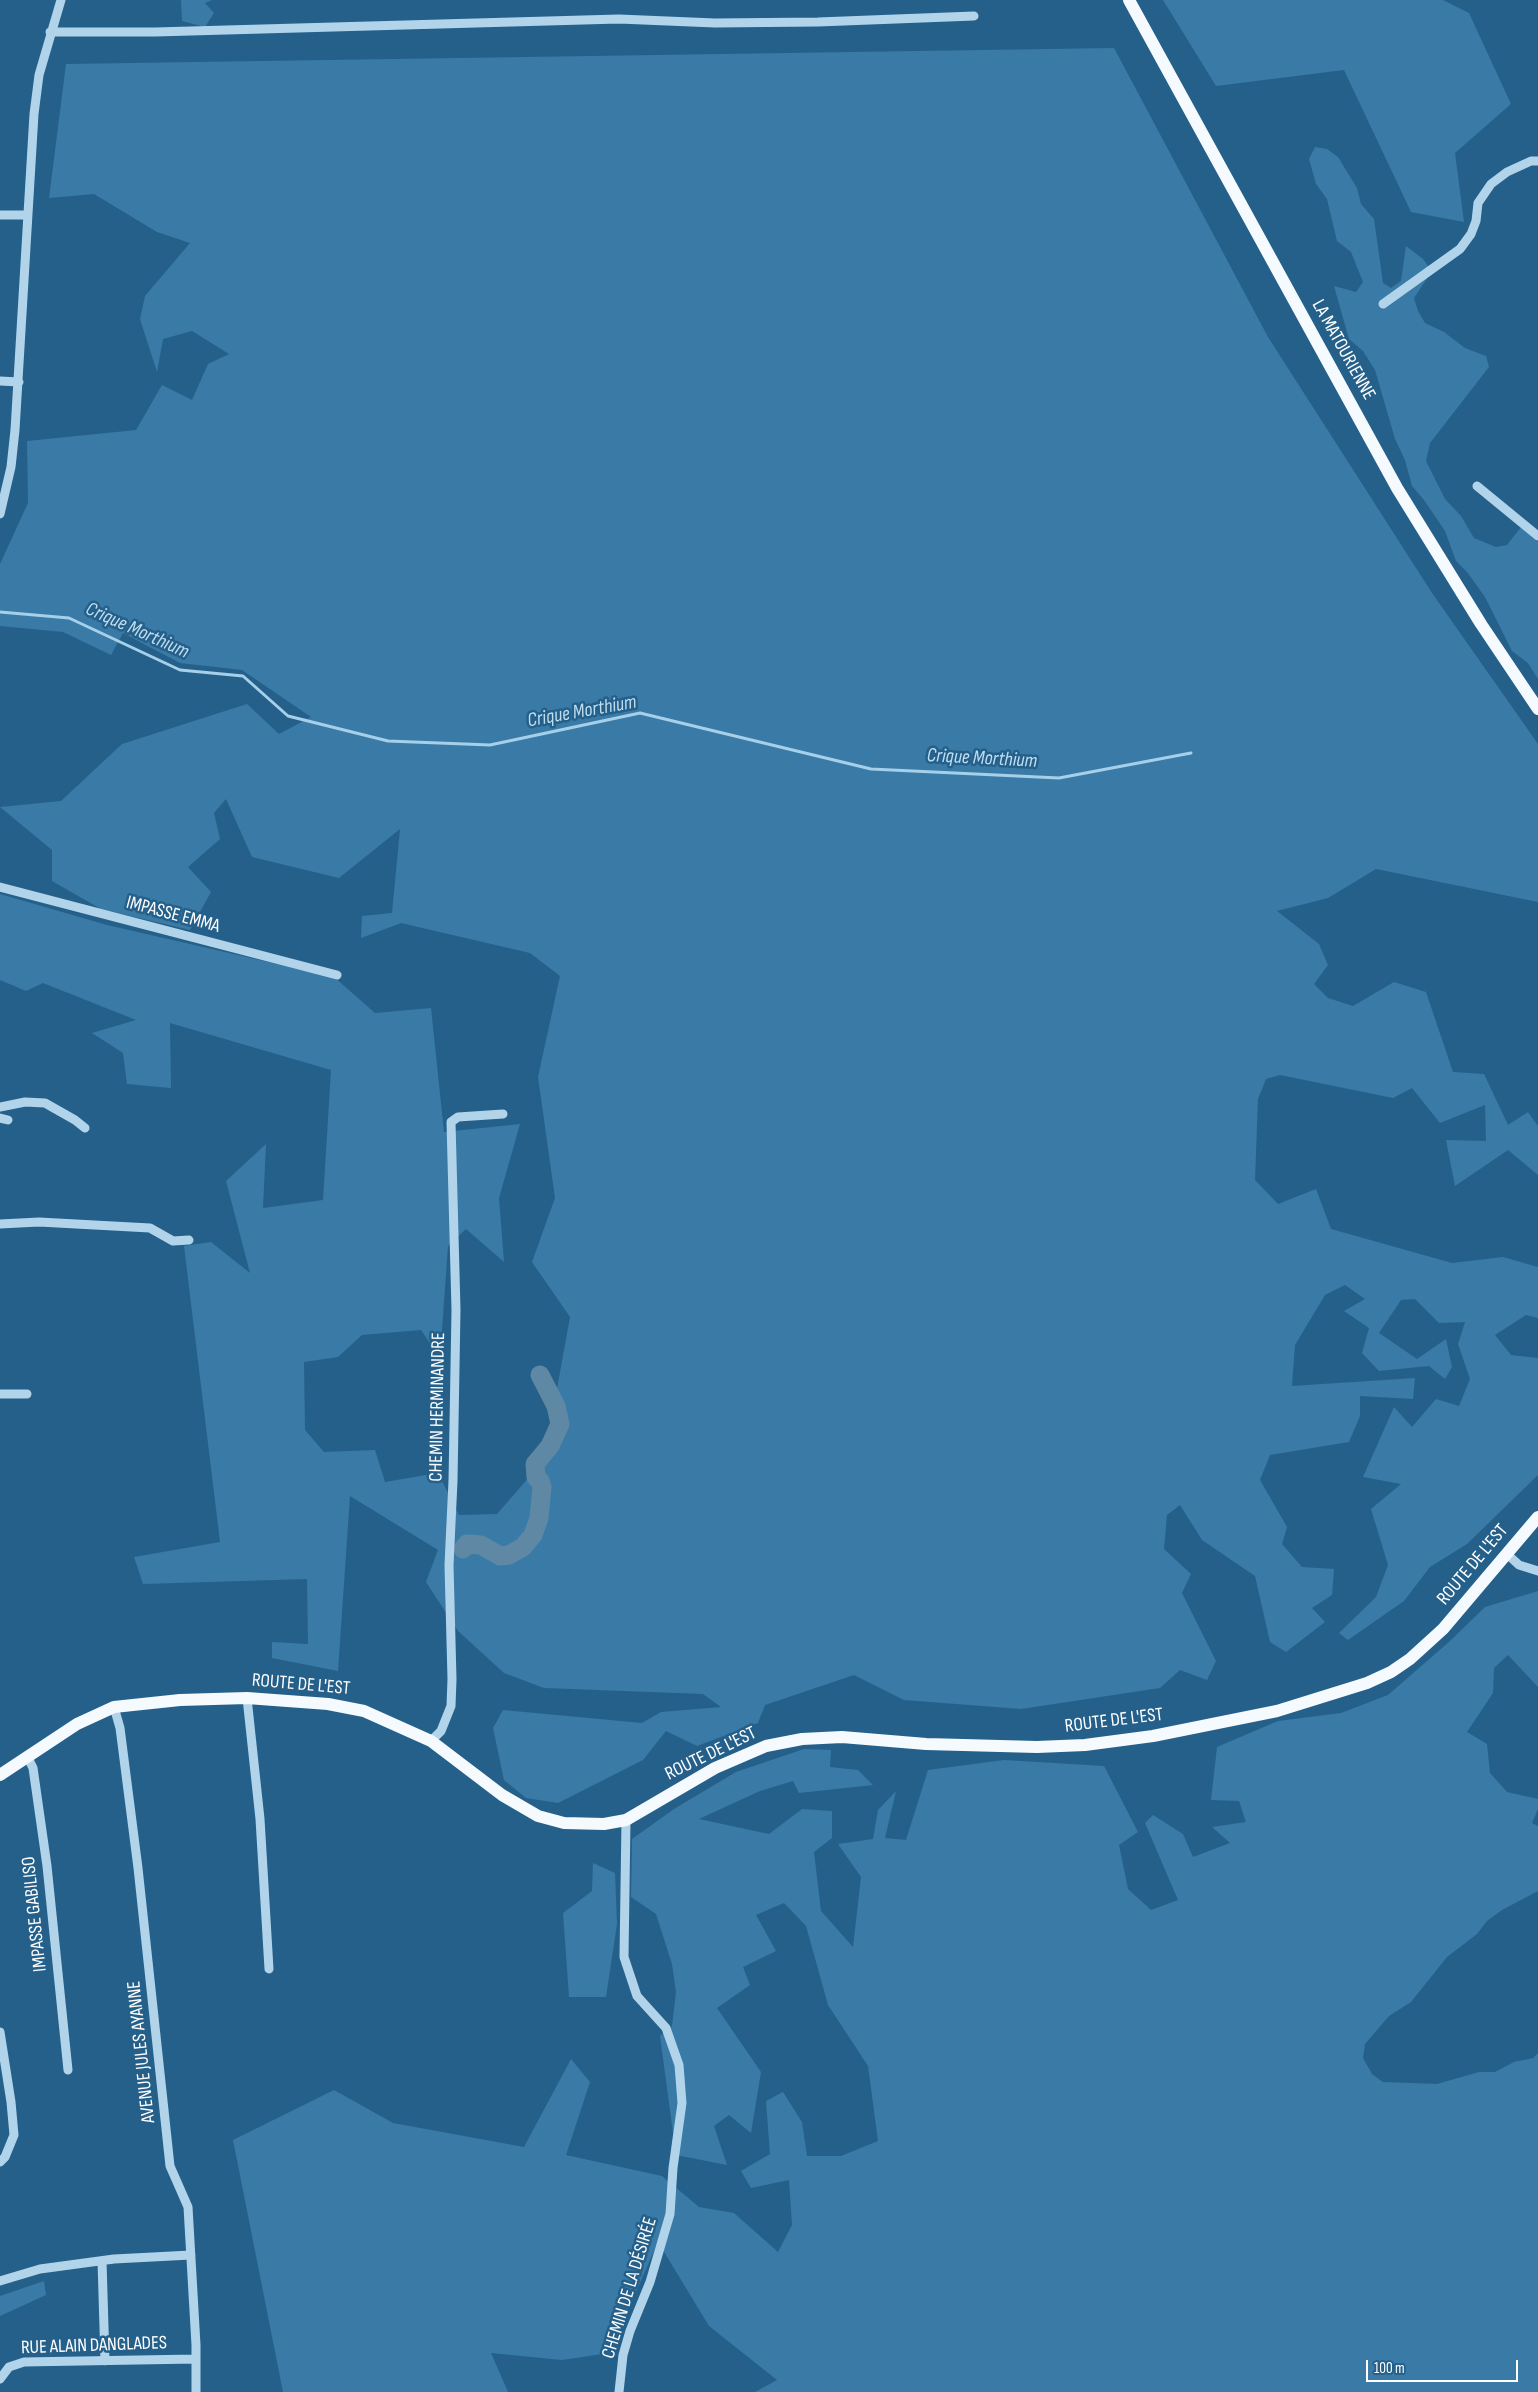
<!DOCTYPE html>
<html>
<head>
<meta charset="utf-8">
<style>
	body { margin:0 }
	#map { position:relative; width:1538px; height:2392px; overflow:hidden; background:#25608a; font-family:"Sofia Sans Condensed",sans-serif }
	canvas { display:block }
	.scale { position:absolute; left:1366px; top:2360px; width:152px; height:22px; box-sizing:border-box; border:2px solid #fff; border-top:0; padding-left:6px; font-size:15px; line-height:18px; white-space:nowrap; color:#fff; -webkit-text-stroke:4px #25608a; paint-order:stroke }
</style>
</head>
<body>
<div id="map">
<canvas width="1538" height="2392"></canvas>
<div class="scale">100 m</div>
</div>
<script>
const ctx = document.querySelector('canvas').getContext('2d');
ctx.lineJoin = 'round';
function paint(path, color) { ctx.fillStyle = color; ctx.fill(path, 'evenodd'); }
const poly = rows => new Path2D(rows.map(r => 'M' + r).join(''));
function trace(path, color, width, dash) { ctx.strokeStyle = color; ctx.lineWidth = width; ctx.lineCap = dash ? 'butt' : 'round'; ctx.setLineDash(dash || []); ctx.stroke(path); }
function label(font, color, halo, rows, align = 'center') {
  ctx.font = font + ' "Sofia Sans Condensed",sans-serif'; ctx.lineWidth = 5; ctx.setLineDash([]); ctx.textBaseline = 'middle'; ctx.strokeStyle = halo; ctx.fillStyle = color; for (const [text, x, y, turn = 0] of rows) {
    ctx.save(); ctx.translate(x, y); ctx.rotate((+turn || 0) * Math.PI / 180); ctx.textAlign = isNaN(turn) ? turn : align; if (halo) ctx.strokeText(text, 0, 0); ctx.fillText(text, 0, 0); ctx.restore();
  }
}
const green = poly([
	[181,0,212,0,205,3,214,13,205,27,182,21],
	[1163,0,1443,0,1469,13,1511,104,1455,153,1464,222,1411,212,1344,70,1216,86],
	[1114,48,1268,337,1432,593,1538,744,1538,902,1376,869,1328,898,1277,911,1319,944,1328,965,1314,984,1328,998,1353,1006,1394,982,1426,992,1453,1072,1484,1074,1508,1125,1528,1112,1538,1126,1538,1175,1508,1150,1455,1186,1446,1140,1486,1141,1485,1105,1440,1123,1412,1088,1393,1098,1280,1075,1266,1079,1258,1099,1255,1180,1278,1204,1316,1189,1331,1229,1452,1263,1503,1257,1538,1267,1538,1318,1526,1315,1495,1335,1511,1355,1538,1358,1538,1475,1467,1544,1430,1567,1404,1601,1348,1640,1339,1633,1376,1597,1388,1565,1371,1509,1401,1484,1363,1477,1394,1407,1412,1427,1436,1399,1459,1406,1470,1379,1458,1344,1465,1322,1439,1323,1415,1299,1401,1300,1379,1333,1417,1359,1446,1339,1452,1367,1445,1379,1429,1366,1379,1371,1362,1353,1369,1328,1344,1311,1365,1299,1345,1285,1325,1295,1295,1345,1292,1386,1415,1378,1413,1399,1360,1396,1360,1416,1349,1442,1270,1455,1260,1480,1287,1527,1282,1544,1302,1567,1334,1569,1332,1595,1312,1608,1325,1622,1286,1652,1270,1642,1255,1576,1202,1540,1180,1505,1167,1515,1164,1549,1191,1574,1182,1593,1216,1661,1207,1680,1180,1670,1160,1688,1021,1709,904,1700,854,1675,765,1705,758,1723,697,1746,666,1731,643,1760,558,1803,526,1798,504,1780,493,1728,503,1710,642,1723,661,1712,721,1707,703,1694,544,1688,504,1673,458,1631,426,1582,438,1550,350,1496,338,1671,272,1658,272,1642,308,1644,307,1579,143,1584,134,1557,220,1542,184,1246,211,1242,250,1273,226,1181,266,1144,263,1208,323,1200,331,1070,170,1023,171,1088,127,1084,123,1053,92,1033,136,1020,43,983,26,991,0,980,0,894,107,925,334,977,375,1013,431,1008,444,1132,520,1124,499,1198,504,1262,466,1229,448,1246,440,1358,421,1330,362,1335,338,1357,304,1362,305,1430,324,1452,375,1450,385,1482,438,1473,459,1515,497,1514,544,1460,570,1317,532,1262,555,1198,538,1077,560,976,530,953,401,923,361,938,362,916,392,913,400,829,339,878,252,857,226,799,214,813,220,839,188,867,211,892,190,930,101,909,52,881,52,850,0,807,61,801,122,744,247,704,279,734,311,717,242,670,180,663,123,633,111,655,63,632,0,626,0,564,28,503,27,441,136,430,162,385,192,400,208,364,229,354,192,331,163,339,157,372,140,319,145,296,190,243,157,232,94,194,49,198,66,64],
	[1315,147,1327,149,1338,157,1357,188,1361,204,1374,219,1383,283,1391,288,1401,281,1406,246,1423,259,1432,271,1414,298,1418,311,1425,323,1444,332,1465,348,1486,356,1489,367,1430,443,1426,461,1445,499,1461,516,1474,538,1496,547,1507,545,1521,527,1538,542,1538,679,1528,663,1512,651,1485,597,1467,572,1456,561,1445,531,1424,500,1412,486,1405,460,1395,439,1375,370,1363,351,1349,339,1334,286,1356,292,1363,282,1351,252,1337,241,1327,199,1316,184,1309,159],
	[1538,1591,1538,1687,1508,1655,1494,1668,1493,1693,1467,1732,1487,1744,1490,1773,1507,1792,1538,1799,1538,1809,1532,1823,1538,1826,1538,1891,1502,1910,1487,1921,1477,1934,1447,1957,1411,2002,1389,2016,1365,2044,1363,2058,1372,2074,1383,2082,1437,2084,1479,2072,1495,2072,1514,2062,1533,2058,1538,2053,1538,2392,755,2392,777,2380,709,2326,658,2242,609,2353,562,2360,491,2353,508,2392,283,2392,233,2140,334,2090,393,2123,524,2147,571,2059,590,2082,566,2155,662,2176,699,2207,734,2213,778,2252,792,2225,789,2180,751,2188,741,2171,770,2154,766,2101,783,2092,802,2122,807,2156,841,2156,878,2141,868,2066,828,2005,806,1926,784,1903,756,1915,776,1951,743,1967,750,1985,717,2008,761,2072,751,2133,729,2115,714,2126,727,2165,676,2155,660,2036,672,2026,676,1992,672,1964,656,1914,631,1897,632,1839,674,1809,736,1772,804,1749,831,1750,830,1767,858,1770,873,1785,799,1793,793,1781,760,1791,699,1819,769,1834,802,1809,832,1811,832,1838,814,1852,821,1911,853,1947,861,1877,838,1844,873,1839,878,1810,896,1791,885,1838,906,1840,928,1770,1004,1760,1104,1766,1138,1832,1119,1845,1128,1889,1151,1910,1178,1900,1145,1823,1153,1815,1183,1834,1193,1857,1230,1843,1212,1827,1246,1822,1239,1801,1211,1800,1217,1747,1278,1721,1341,1713,1388,1695,1450,1641,1485,1607],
	[593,1863,615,1873,617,1924,606,1997,569,1997,563,1913,592,1891],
	[44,2281,46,2295,0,2316,0,2296]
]);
const stream = poly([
	[0,612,69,618,180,670,243,676,288,716,388,741,490,745,640,713,871,769,1059,778,1191,753]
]);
const river = poly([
	[463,1549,467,1544,481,1545,500,1556,509,1555,523,1547,533,1535,539,1518,542,1487,540,1481,536,1477,535,1464,550,1446,560,1424,556,1406,540,1375]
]);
const minor = poly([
	[50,32,155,32,619,19,715,23,818,22,974,16],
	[0,215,27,215],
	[1383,304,1460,249,1471,234,1476,221,1478,203,1491,184,1507,172,1531,161,1538,161],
	[0,381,19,382],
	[1477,486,1538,536],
	[0,514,11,467,15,430,34,114,39,75,61,0],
	[0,887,337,975],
	[0,1107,25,1102,45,1103,75,1120,85,1128],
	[0,1118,8,1120],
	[0,1224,39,1222,150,1228,173,1241,189,1240],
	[0,1394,27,1394],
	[1507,1554,1519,1565,1538,1571],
	[247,1698,260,1819,269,1969],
	[114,1707,120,1728,138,1868,170,2166,188,2207,196,2345,196,2392],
	[431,1741,441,1731,451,1706,452,1679,449,1565,453,1481,456,1310,451,1122,458,1117,503,1114],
	[27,1756,33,1768,47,1866,68,2070],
	[0,2032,11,2102,14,2135,5,2157,0,2162],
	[102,2261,105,2361],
	[0,2281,40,2269,114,2259,191,2255],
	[0,2379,9,2367,24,2362,195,2359],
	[619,2392,623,2355,630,2331,650,2282,670,2214,673,2168,682,2103,679,2065,666,2028,637,1996,624,1957,626,1820]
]);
const major = poly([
	[1129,0,1397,488,1481,624,1538,709],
	[0,1775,77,1724,114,1707,180,1700,247,1698,328,1704,364,1711,431,1741,502,1795,538,1816,564,1823,604,1824,626,1820,715,1768,766,1746,802,1739,842,1737,926,1744,1037,1747,1085,1745,1153,1736,1277,1711,1367,1683,1391,1672,1410,1659,1443,1629,1538,1517]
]);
const streetNames = [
	["LA MATOURIENNE",1343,350,61],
	["IMPASSE EMMA",173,915,15],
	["CHEMIN HERMINANDRE",438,1407,-89],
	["ROUTE DE L'EST",1473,1565,-50],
	["ROUTE DE L'EST",301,1685,5],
	["ROUTE DE L'EST",1114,1721,-7],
	["ROUTE DE L'EST",711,1754,-26],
	["IMPASSE GABILISO",35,1914,-96],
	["AVENUE JULES AYANNE",142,2052,-96],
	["CHEMIN DE LA DÉSIRÉE",630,2288,-73],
	["RUE ALAIN DANGLADES",94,2346,-2]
];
const waterNames = [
	["Crique Morthium",137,631,24],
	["Crique Morthium",582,712,-10],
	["Crique Morthium",982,759,3]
];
paint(green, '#397ba6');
trace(stream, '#a6d0ea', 3);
trace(river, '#5f88a4', 19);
trace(minor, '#b2d4ea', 9);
trace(major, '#f5fafe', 12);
label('19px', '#fff', '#25608a', streetNames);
label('italic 20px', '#bdddf1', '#25608a', waterNames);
</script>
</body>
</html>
